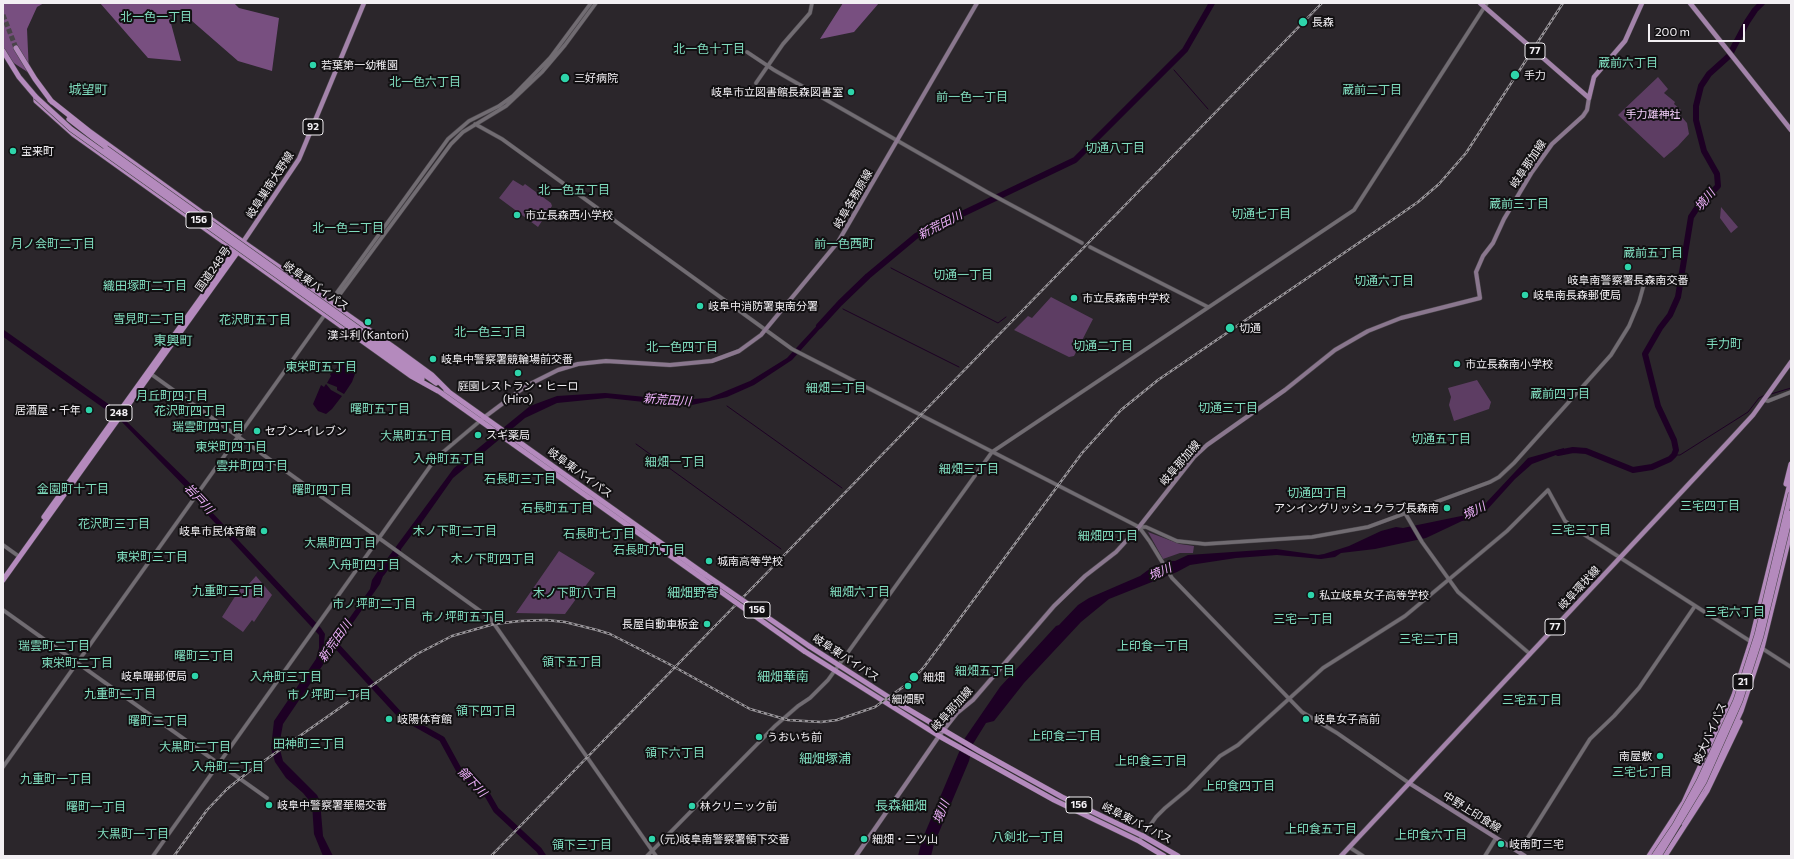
<!DOCTYPE html>
<html>
<head>
<meta charset="utf-8">
<style>
	body { margin:0 }
	#map { position:relative; width:1794px; height:859px; overflow:hidden; background:#2b262b; font-family:Commissioner,sans-serif }
	canvas { display:block }
	.frame { position:absolute; inset:0; border:4px solid #f2eff3; pointer-events:none }
	.scale { position:absolute; left:1648px; top:24px; width:97px; height:18px; box-sizing:border-box; border:2px solid #f2eff3; border-top:0; padding-left:5px; font-size:12px; line-height:14px; white-space:nowrap; color:#f2eff3; -webkit-text-stroke:3px #121012; paint-order:stroke }
</style>
</head>
<body>
<div id="map">
<canvas width="1794" height="859"></canvas>
<div class="frame"></div>
<div class="scale">200 m</div>
</div>
<script>
const ctx = document.querySelector('canvas').getContext('2d');
ctx.lineJoin = 'round';
function paint(path, color) { ctx.fillStyle = color; ctx.fill(path, 'evenodd'); }
const poly = rows => new Path2D(rows.map(r => 'M' + r).join(''));
function trace(path, color, width, dash) { ctx.strokeStyle = color; ctx.lineWidth = width; ctx.lineCap = dash ? 'butt' : 'round'; ctx.setLineDash(dash || []); ctx.stroke(path); }
function label(font, color, halo, rows, align = 'center') {
  ctx.font = font + ' Commissioner,"Noto Sans JP",sans-serif'; ctx.lineWidth = 4; ctx.setLineDash([]); ctx.textBaseline = 'middle'; ctx.strokeStyle = halo; ctx.fillStyle = color; for (const [text, x, y, turn = 0] of rows) {
    ctx.save(); ctx.translate(x, y); ctx.rotate((+turn || 0) * Math.PI / 180); ctx.textAlign = isNaN(turn) ? turn : align; if (halo) ctx.strokeText(text, 0, 0); ctx.fillText(text, 0, 0); ctx.restore();
  }
}
const green = poly([
	[1658,77,1668,89,1664,93,1675,102,1674,104,1681,110,1680,115,1687,123,1689,134,1678,146,1664,158,1618,115],
	[513,180,523,186,525,184,551,203,552,206,538,227,499,198],
	[1721,207,1738,227,1731,233,1720,218],
	[1051,297,1093,319,1074,356,1069,357,1014,330,1028,316,1032,318],
	[1477,380,1491,402,1489,409,1454,421,1449,405,1451,397,1448,388],
	[1148,532,1180,544,1194,546,1193,553,1180,553,1163,559],
	[559,551,595,573,565,614,516,613],
	[256,576,272,595,254,622,252,620,243,632,222,617,241,587,247,586]
]);
const forest = poly([
	[3,3,44,3,37,7,27,29,29,73,3,56],
	[100,3,234,3,239,8,279,18,272,71,238,61,184,14,169,16,181,61,148,58],
	[843,3,879,3,854,32,820,39]
]);
const water = poly([
	[823,319,826,322,792,360,754,385,727,397,692,405,672,405,607,398,557,403,525,418,453,478,422,522,417,532,413,533,396,556,392,557,388,563,380,584,336,647,333,645,331,647,333,650,283,724,279,746,283,761,317,795,320,801,323,836,333,856,323,856,314,834,312,804,303,793,286,778,275,762,271,748,274,721,316,659,319,648,319,635,203,510,192,494,121,421,123,418,196,489,208,508,321,628,325,634,324,643,327,650,370,589,372,580,378,571,454,468,530,406,557,396,605,393,676,400,709,398,750,381,787,358],
	[341,364,349,366,355,374,352,382,344,394,337,390,337,387,327,383,331,376,330,374],
	[326,384,331,390,342,396,332,409,326,414,318,411,313,404,321,385,324,387],
	[1564,448,1564,452,1532,464,1515,479,1486,511,1469,520,1462,521,1426,538,1375,549,1341,553,1335,557,1321,559,1277,555,1236,558,1190,565,1177,572,1109,599,1081,622,1024,683,994,721,986,723,973,744,969,761,934,844,931,856,918,856,922,840,965,738,1000,687,1056,626,1059,625,1078,605,1089,598,1140,576,1152,567,1171,561,1175,561,1188,555,1276,549,1318,555,1324,554,1349,546,1381,531,1396,527,1403,528,1466,515,1484,505,1528,458]
]);
const stream = poly([
	[1174,70,1208,109],
	[891,268,998,323,1006,317],
	[843,309,959,367],
	[1771,394,1791,388],
	[727,406,842,488],
	[636,444,781,549],
	[1674,455,1680,455,1748,412,1759,398,1765,395]
]);
const river = poly([
	[819,326,840,303,868,276,916,236,1075,160,1185,50,1212,3],
	[3,333,113,411],
	[1558,453,1573,450,1586,451,1633,470,1652,467,1670,459,1674,455,1676,450,1674,440,1658,406,1645,354,1660,328,1670,315,1678,297,1691,217,1697,208,1718,186,1717,174,1704,151,1696,120,1696,106,1701,86,1709,74,1729,56,1747,22,1755,10,1762,3],
	[382,573,398,551],
	[334,643,401,716,442,739,460,772,488,796,496,810,539,850,543,856]
]);
const trunkTunnel = poly([
	[3,15,16,48]
]);
const tertiary = poly([
	[747,52,774,70,987,192,1082,243],
	[756,83,783,44,810,13,812,3],
	[475,124,502,139,792,349,1139,527,1150,542,1172,578,1302,712,1337,733,1409,783],
	[1090,247,1208,307],
	[332,303,333,298,448,139,469,121,499,106,513,96,550,58,591,3],
	[332,305,451,144,463,132,506,106,542,72,565,45,596,3],
	[151,374,490,618,656,856],
	[1764,400,1768,401,1791,392],
	[1405,513,1422,542,1458,592,1530,654],
	[1139,527,1146,527,1177,541,1205,544,1312,537,1368,527,1490,482,1499,477,1514,463,1611,355,1629,326,1639,302,1646,277],
	[3,545,17,555],
	[3,610,267,798],
	[1760,647,1791,667],
	[3,767,326,313],
	[1139,841,1156,817,1165,808,1188,789,1220,756,1238,745,1323,668,1405,616,1507,531,1548,490,1565,521,1574,528,1753,643],
	[1349,847,1363,856],
	[1519,852,1590,739,1614,716,1639,688,1695,606],
	[153,856,436,458,480,421],
	[647,856,775,726,798,706,810,698,828,680,992,452,1354,210,1487,3],
	[1485,856,1496,838]
]);
const secondary = poly([
	[482,419,526,386,558,370,578,364,606,361,670,365,712,361,739,351,761,335,838,242,977,3],
	[1409,783,1525,856],
	[856,856,939,736,957,713,973,700,1054,606,1085,576,1116,552,1139,527,1194,457,1207,445,1285,390,1335,350,1368,331,1401,318,1480,298,1476,272,1483,256,1493,243,1504,219,1532,172,1552,144,1583,116,1587,110,1589,98]
]);
const primary = poly([
	[1480,3,1589,98,1594,77,1625,41,1642,3],
	[1690,3,1791,130],
	[243,242,299,159,364,3],
	[1341,856,1730,440,1753,415,1791,362]
]);
const trunk = poly([
	[16,48,35,79,52,102],
	[3,51,19,77,36,97,36,101,73,134,411,376,438,391],
	[50,100,89,131,226,230,395,348,432,375,449,392],
	[69,119,106,148],
	[368,335,436,383],
	[366,339,422,379],
	[437,390,703,579],
	[446,390,706,575],
	[1786,484,1791,464],
	[44,517,236,249],
	[3,580,239,250],
	[809,646,901,705,979,751,1062,797,1143,836,1178,856],
	[804,651,939,736,1054,800,1139,841,1164,856],
	[1716,738,1734,695,1751,642,1791,479],
	[1682,822,1714,770,1741,711,1762,648,1791,530],
	[1649,856,1684,802,1715,734],
	[1665,856,1707,791,1740,722]
]);
const rail = poly([
	[174,856,207,810,227,789,251,770,417,654,452,636,494,624,520,621,546,620,565,622,597,630,610,634,669,664,750,709,788,720,821,722,837,720,875,707,910,682,924,667,1082,453,1121,410,1158,380,1382,227,1418,202,1439,184,1466,153,1563,3],
	[491,856,1322,3]
]);
const trunkBridge = poly([
	[36,97,71,129,366,339],
	[106,148,368,335],
	[706,575,809,646],
	[703,579,804,651],
	[1654,856,1675,825,1699,781,1736,700,1757,635,1791,493],
	[1659,856,1704,782,1740,701,1761,636,1791,513]
]);
const markers = [
	[1303,22,5,"#2ed4aa"],
	[313,65,4,"#2ed4aa"],
	[1515,75,5,"#2ed4aa"],
	[565,78,5,"#2ed4aa"],
	[851,92,4,"#2ed4aa"],
	[13,151,4,"#2ed4aa"],
	[517,215,4,"#2ed4aa"],
	[1628,267,4,"#2ed4aa"],
	[1525,295,4,"#2ed4aa"],
	[1074,298,4,"#2ed4aa"],
	[700,306,4,"#2ed4aa"],
	[368,322,4,"#2ed4aa"],
	[1230,328,5,"#2ed4aa"],
	[433,359,4,"#2ed4aa"],
	[1457,364,4,"#2ed4aa"],
	[518,373,4,"#2ed4aa"],
	[89,410,4,"#2ed4aa"],
	[257,431,4,"#2ed4aa"],
	[478,435,4,"#2ed4aa"],
	[1447,508,4,"#2ed4aa"],
	[264,531,4,"#2ed4aa"],
	[709,561,4,"#2ed4aa"],
	[1311,595,4,"#2ed4aa"],
	[707,624,4,"#2ed4aa"],
	[195,676,4,"#2ed4aa"],
	[914,677,5,"#2ed4aa"],
	[908,686,4,"#2ed4aa"],
	[389,719,4,"#2ed4aa"],
	[1306,719,4,"#2ed4aa"],
	[759,737,4,"#2ed4aa"],
	[1660,756,4,"#2ed4aa"],
	[269,805,4,"#2ed4aa"],
	[692,806,4,"#2ed4aa"],
	[652,839,4,"#2ed4aa"],
	[864,839,4,"#2ed4aa"],
	[1501,844,4,"#2ed4aa"]
];
const shields = [
	[1535,51,20],
	[313,127,20],
	[199,220,26],
	[119,413,26],
	[757,610,26],
	[1555,627,20],
	[1743,682,20],
	[1079,805,26]
];
const shieldNames = [
	["77",1535,51],
	["92",313,127],
	["156",199,220],
	["248",119,413],
	["156",757,610],
	["77",1555,627],
	["21",1743,682],
	["156",1079,805]
];
const poiNames = [
	["長森",1312,22],
	["若葉第一幼稚園",321,65],
	["手力",1524,75],
	["三好病院",574,78],
	["岐阜市立図書館長森図書室",843,92,"right"],
	["宝来町",21,151],
	["市立長森西小学校",525,215],
	["岐阜南警察署長森南交番",1628,280,"center"],
	["岐阜南長森郵便局",1533,295],
	["市立長森南中学校",1082,298],
	["岐阜中消防署東南分署",708,306],
	["切通",1239,328],
	["漢斗利 (Kantori)",368,335,"center"],
	["岐阜中警察署競輪場前交番",441,359],
	["市立長森南小学校",1465,364],
	["庭園レストラン・ヒーロ",518,386,"center"],
	["(Hiro)",518,399,"center"],
	["居酒屋・千年",81,410,"right"],
	["セブン-イレブン",265,431],
	["スギ薬局",486,435],
	["アンイングリッシュクラブ長森南",1439,508,"right"],
	["岐阜市民体育館",256,531,"right"],
	["城南高等学校",717,561],
	["私立岐阜女子高等学校",1319,595],
	["長屋自動車板金",699,624,"right"],
	["岐阜曙郵便局",187,676,"right"],
	["細畑",923,677],
	["細畑駅",908,699,"center"],
	["岐陽体育館",397,719],
	["岐阜女子高前",1314,719],
	["うおいち前",767,737],
	["南屋敷",1652,756,"right"],
	["岐阜中警察署華陽交番",277,805],
	["林クリニック前",700,806],
	["(元)岐阜南警察署領下交番",660,839],
	["細畑・二ツ山",872,839],
	["岐南町三宅",1509,844]
];
const parkNames = [
	["手力雄神社",1653,114]
];
const streetNames = [
	["岐阜那加線",1528,164,-56],
	["岐阜巣南大野線",270,185,-57],
	["岐阜各務原線",853,199,-60],
	["国道248号",213,269,-55],
	["岐阜東バイパス",316,286,35],
	["岐阜那加線",1180,463,-49],
	["岐阜東バイパス",580,473,36],
	["岐阜環状線",1579,588,-47],
	["岐阜東バイパス",846,658,33],
	["岐阜那加線",952,709,-48],
	["岐大バイパス",1710,733,-66],
	["中野上印食線",1472,812,32],
	["岐阜東バイパス",1137,823,27]
];
const neighbourhoodNames = [
	["北一色一丁目",156,17],
	["北一色十丁目",709,49],
	["蔵前六丁目",1628,63],
	["北一色六丁目",425,82],
	["蔵前二丁目",1372,90],
	["前一色一丁目",972,97],
	["切通八丁目",1115,148],
	["北一色五丁目",574,190],
	["蔵前三丁目",1519,204],
	["切通七丁目",1261,214],
	["北一色二丁目",348,228],
	["月ノ会町二丁目",53,244],
	["前一色西町",844,244],
	["蔵前五丁目",1653,253],
	["切通一丁目",963,275],
	["切通六丁目",1384,281],
	["織田塚町二丁目",145,286],
	["雪見町二丁目",149,319],
	["花沢町五丁目",255,320],
	["北一色三丁目",490,332],
	["手力町",1724,344],
	["切通二丁目",1103,346],
	["北一色四丁目",682,347],
	["東栄町五丁目",321,367],
	["細畑二丁目",836,388],
	["蔵前四丁目",1560,394],
	["月丘町四丁目",172,396],
	["切通三丁目",1228,408],
	["曙町五丁目",380,409],
	["花沢町四丁目",190,411],
	["瑞雲町四丁目",208,427],
	["大黒町五丁目",416,436],
	["切通五丁目",1441,439],
	["東栄町四丁目",231,447],
	["入舟町五丁目",449,459],
	["細畑一丁目",675,462],
	["雲井町四丁目",252,466],
	["細畑三丁目",969,469],
	["石長町三丁目",520,479],
	["金園町十丁目",73,489],
	["曙町四丁目",322,490],
	["切通四丁目",1317,493],
	["三宅四丁目",1710,506],
	["石長町五丁目",557,508],
	["花沢町三丁目",114,524],
	["三宅三丁目",1581,530],
	["木ノ下町二丁目",455,531],
	["石長町七丁目",599,534],
	["細畑四丁目",1108,536],
	["大黒町四丁目",340,543],
	["石長町九丁目",649,550],
	["東栄町三丁目",152,557],
	["木ノ下町四丁目",493,559],
	["入舟町四丁目",364,565],
	["九重町三丁目",228,591],
	["細畑六丁目",860,592],
	["木ノ下町八丁目",575,593],
	["市ノ坪町二丁目",374,604],
	["三宅六丁目",1735,612],
	["市ノ坪町五丁目",463,617],
	["三宅一丁目",1303,619],
	["三宅二丁目",1429,639],
	["瑞雲町二丁目",54,646],
	["上印食一丁目",1153,646],
	["曙町三丁目",204,656],
	["領下五丁目",572,662],
	["東栄町二丁目",77,663],
	["細畑五丁目",985,671],
	["入舟町三丁目",286,677],
	["九重町二丁目",120,694],
	["市ノ坪町一丁目",329,695],
	["三宅五丁目",1532,700],
	["領下四丁目",486,711],
	["曙町二丁目",158,721],
	["上印食二丁目",1065,736],
	["田神町三丁目",309,744],
	["大黒町二丁目",195,747],
	["領下六丁目",675,753],
	["上印食三丁目",1151,761],
	["入舟町二丁目",228,767],
	["三宅七丁目",1642,772],
	["九重町一丁目",56,779],
	["上印食四丁目",1239,786],
	["曙町一丁目",96,807],
	["上印食五丁目",1321,829],
	["大黒町一丁目",133,834],
	["上印食六丁目",1431,835],
	["八剣北一丁目",1028,837],
	["領下三丁目",582,845]
];
const waterNames = [
	["境川",1705,200,-50],
	["新荒田川",940,225,-27],
	["新荒田川",667,400,4],
	["岩戸川",199,499,47],
	["境川",1474,511,-27],
	["境川",1160,572,-24],
	["新荒田川",335,641,-55],
	["領下川",472,782,46],
	["境川",941,812,-68]
];
const quarterNames = [
	["城望町",88,90],
	["東興町",173,341],
	["細畑野寄",693,593],
	["細畑華南",783,677],
	["細畑塚浦",825,759],
	["長森細畑",901,806]
];
paint(green, '#5d3d63');
paint(forest, '#784f80');
paint(water, '#1d0024');
trace(stream, '#1d0024', 1);
trace(river, '#1d0024', 6);
trace(trunkTunnel, '#494449', 5, [5, 2.5]);
trace(tertiary, '#49454a', 4.5);
trace(secondary, '#49454a', 5);
trace(primary, '#49454a', 5.5);
trace(trunk, '#49454a', 6);
trace(tertiary, '#716c72', 3.5);
trace(secondary, '#8a778e', 4);
trace(primary, '#a383aa', 4.5);
trace(trunk, '#b48abd', 5);
trace(rail, '#99959a', 2.5);
trace(rail, '#121012', 1, [3]);
trace(trunkBridge, '#49454a', 6, []);
trace(trunkBridge, '#b48abd', 5);
for (const [x, y, r, color] of markers) { const dot = new Path2D(); dot.arc(x, y, r, 0, 2 * Math.PI); ctx.fillStyle = color; ctx.fill(dot); trace(dot, '#121012', 1.5); }
for (const [x, y, w] of shields) { const box = new Path2D(); box.roundRect(x - w / 2, y - 8, w, 16, 3); ctx.fillStyle = '#121012'; ctx.fill(box); trace(box, '#f2eff3', 1); }
label('bold 10px', '#f2eff3', null, shieldNames);
label('11px', '#f2eff3', '#121012', poiNames, 'left');
label('11px', '#f6d0fd', '#121012', parkNames);
label('11px', '#f2eff3', '#121012', streetNames);
label('12px', '#80ddbf', '#121012', neighbourhoodNames);
label('italic 12px', '#efb1fc', '#121012', waterNames);
label('13px', '#80ddbf', '#121012', quarterNames);
</script>
</body>
</html>
